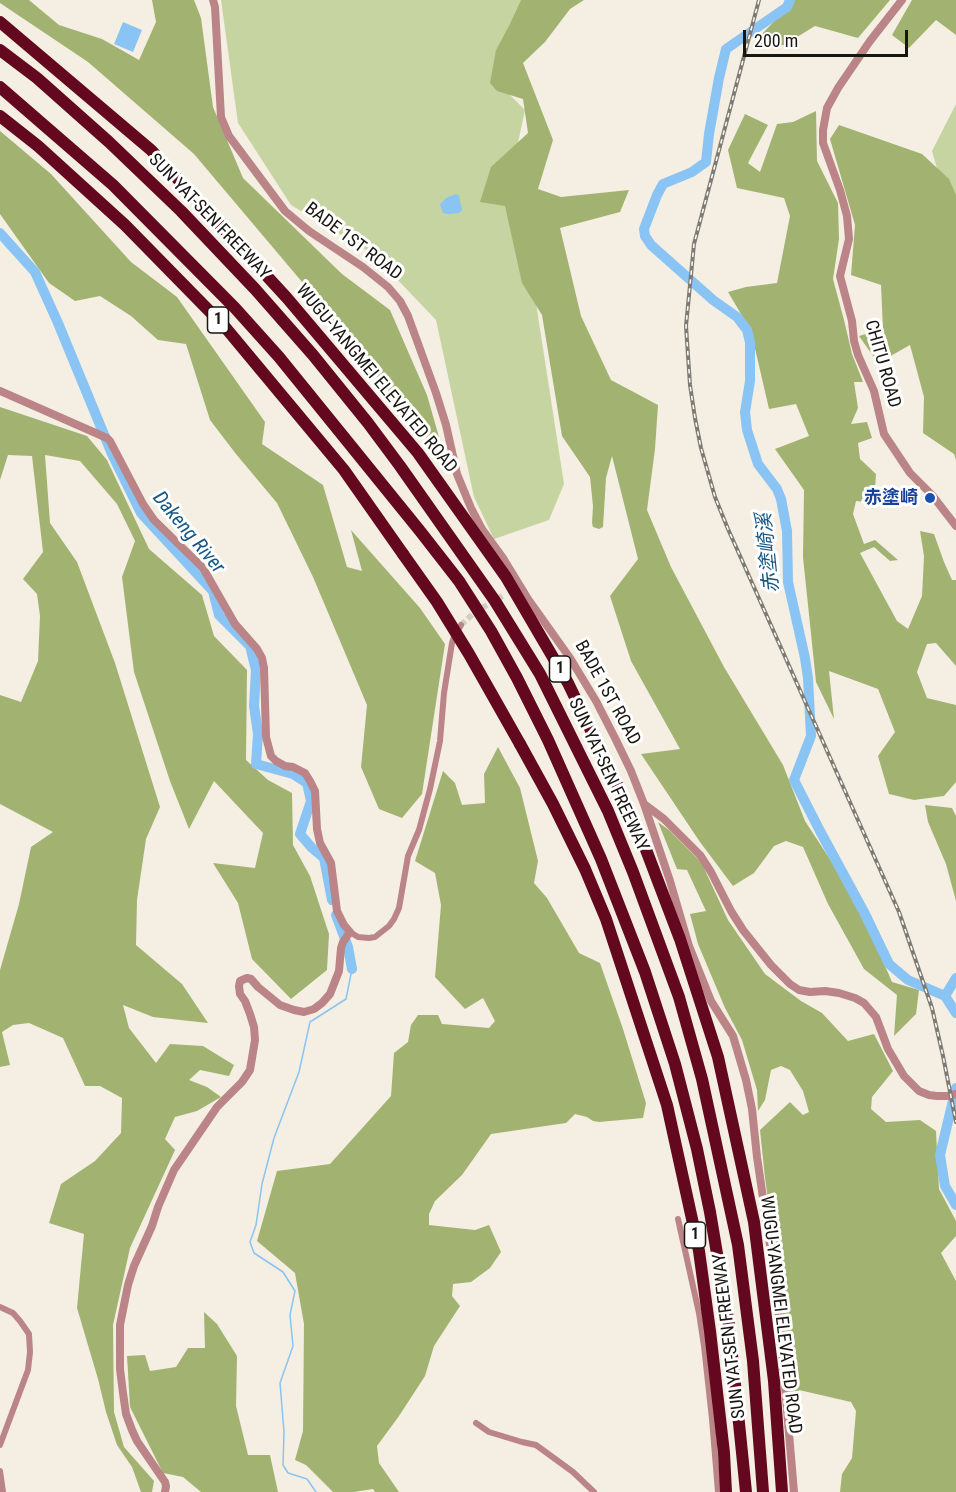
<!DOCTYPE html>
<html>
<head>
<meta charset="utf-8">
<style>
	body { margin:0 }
	#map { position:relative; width:956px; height:1492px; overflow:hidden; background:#f4efe2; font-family:"Roboto Condensed",sans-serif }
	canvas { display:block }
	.scale { position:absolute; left:743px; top:30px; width:165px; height:27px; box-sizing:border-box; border:3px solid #181611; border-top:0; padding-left:8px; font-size:18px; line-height:21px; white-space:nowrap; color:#181611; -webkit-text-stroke:4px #fff; paint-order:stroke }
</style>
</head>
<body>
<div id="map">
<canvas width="956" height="1492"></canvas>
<div class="scale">200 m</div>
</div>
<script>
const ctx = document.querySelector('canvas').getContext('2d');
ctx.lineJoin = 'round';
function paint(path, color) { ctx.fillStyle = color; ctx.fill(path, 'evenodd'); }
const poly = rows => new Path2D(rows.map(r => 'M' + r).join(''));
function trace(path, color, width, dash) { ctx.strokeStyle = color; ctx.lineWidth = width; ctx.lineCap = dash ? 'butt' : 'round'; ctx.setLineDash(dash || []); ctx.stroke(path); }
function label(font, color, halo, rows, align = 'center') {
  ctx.font = font + ' "Roboto Condensed","Noto Sans TC",sans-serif'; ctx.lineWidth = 6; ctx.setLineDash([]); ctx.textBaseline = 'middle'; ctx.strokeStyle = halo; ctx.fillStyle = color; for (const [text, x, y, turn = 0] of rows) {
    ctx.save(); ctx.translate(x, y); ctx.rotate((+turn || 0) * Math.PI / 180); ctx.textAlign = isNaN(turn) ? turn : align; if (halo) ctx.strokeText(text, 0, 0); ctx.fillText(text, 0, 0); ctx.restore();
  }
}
const green = poly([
	[221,0,529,0,497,82,525,110,514,161,564,484,549,520,494,539,474,497,436,320,373,254,291,205,238,123],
	[956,104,956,234,932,151]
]);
const forest = poly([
	[0,0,29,0,59,25,102,39,139,60,156,22,152,0,194,0,201,18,213,107,243,178,342,274,390,310,427,395,447,465,308,289,194,154,88,62,0,3],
	[521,0,584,0,570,9,545,42,523,63,553,140,538,189,561,197,629,190,620,212,560,228,581,316,611,380,658,405,655,449,647,510,671,567,724,667,783,765,805,821,856,899,892,982,919,990,916,1014,894,1036,897,995,864,969,828,904,803,847,786,841,774,846,754,873,733,886,700,842,641,754,680,749,631,661,610,596,638,559,612,456,606,478,603,527,599,529,593,527,592,523,593,506,590,477,562,436,542,315,522,283,505,206,480,202,491,167,528,133,523,99,497,91,490,83,496,50,510,24],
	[794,0,890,0,858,38,815,26,784,45,753,46,762,34],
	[912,0,956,0,956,35,936,20,909,48,892,35],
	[816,111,817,161,838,203,839,239,833,279,844,320,852,354,863,382,854,382,858,408,851,424,867,422,872,438,858,443,860,459,876,474,874,503,856,501,853,514,864,544,875,540,898,560,890,561,874,547,860,553,897,621,908,629,922,596,924,556,920,531,934,534,944,562,952,580,956,580,956,666,936,643,927,644,917,672,927,698,956,705,956,782,944,796,914,800,889,794,878,756,895,732,878,689,829,671,834,719,816,682,803,557,804,490,775,449,809,436,796,404,769,409,751,331,728,292,746,287,777,283,790,216,784,198,737,188,728,150,745,114,768,125,748,163,760,172,777,124,793,122],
	[839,125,922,154,949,179,956,195,956,460,954,454,923,433,924,397,910,345,878,363,859,336,883,329,881,285,851,275,855,225,830,139],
	[0,131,51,174,131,262,177,297,265,422,262,444,323,485,347,567,362,571,351,530,420,608,445,644,422,794,402,818,379,809,361,767,367,705,313,577,277,503,236,454,210,420,186,344,158,340,131,316,100,296,75,301,49,283,0,214],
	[0,407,87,436,107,460,149,549,202,595,214,636,247,670,246,760,268,780,292,793,293,845,310,876,329,934,327,970,291,999,252,959,238,903,213,863,255,868,263,833,214,781,189,829,170,781,134,672,122,577,135,541,117,504,80,461,45,455,50,523,77,562,115,663,160,807,146,839,137,900,136,945,182,984,208,1023,153,1017,123,1005,129,1028,156,1063,170,1044,203,1046,234,1065,229,1076,200,1070,189,1080,207,1087,221,1097,197,1111,175,1117,165,1139,175,1150,130,1248,113,1325,114,1412,124,1447,154,1481,152,1492,141,1492,132,1467,117,1445,106,1412,98,1379,77,1308,84,1234,49,1223,61,1184,95,1161,121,1133,122,1098,100,1086,85,1086,63,1038,29,1023,13,1025,2,1032,10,1065,0,1067,0,970,19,904,31,847,53,832,0,804,0,695,21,702,38,661,40,616,37,594,23,579,43,552,32,456,8,455,0,480],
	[498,747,520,788,538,861,534,883,547,898,579,953,600,963,623,1029,646,1103,643,1118,599,1122,593,1121,587,1117,575,1114,566,1123,491,1134,462,1175,435,1201,429,1214,429,1225,475,1230,489,1225,501,1252,490,1268,471,1282,453,1284,452,1296,460,1306,434,1346,425,1376,399,1416,377,1446,379,1463,399,1492,375,1492,373,1489,354,1492,333,1492,306,1465,295,1460,303,1431,304,1324,295,1273,257,1241,277,1171,330,1164,391,1096,394,1053,408,1042,411,1025,418,1015,438,1015,442,1024,489,1028,495,1021,483,998,465,1009,435,977,441,905,435,873,415,861,443,771,455,783,462,805,485,803,484,774],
	[925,805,952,808,956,816,956,901,946,864,928,822],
	[658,822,669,830,697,858,703,866,728,920,765,974,801,1001,822,1013,848,1041,874,1034,893,1071,872,1097,871,1109,886,1122,920,1120,936,1131,939,1189,956,1221,956,1236,941,1253,956,1281,956,1492,840,1492,842,1474,852,1458,856,1411,851,1402,799,1390,800,1399,789,1398,777,1264,765,1178,760,1130,790,1102,803,1115,809,1112,803,1091,790,1070,781,1066,771,1070,765,1100,758,1111,757,1090,742,1040,725,1008,698,944,690,914,706,911,687,870,677,869],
	[204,1312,217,1324,237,1356,236,1406,248,1455,270,1455,278,1492,201,1492,183,1477,163,1473,130,1407,127,1356,145,1355,150,1371,176,1367,188,1348,205,1348]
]);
const water = poly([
	[123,22,142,30,133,52,114,44],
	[456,194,459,196,462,210,459,213,448,214,443,213,440,204,446,198]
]);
const stream = poly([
	[316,1492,307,1479,288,1473,283,1465,284,1432,280,1383,293,1346,290,1315,295,1291,283,1272,254,1253,250,1242,256,1225,262,1184,274,1138,299,1072,310,1022,346,999,352,969]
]);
const river = poly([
	[790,0,787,7,726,49,719,78,709,134,706,162,692,172,663,184,657,195,644,229,645,236,651,245,713,300,737,317,747,330,750,342,750,381,745,412,747,430,758,464,777,489,781,499,787,531,788,582,805,658,808,678,811,736,794,780,820,831,865,914,889,964,908,980,945,996,956,1013],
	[0,233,35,272,58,323,112,454,141,513,213,591,219,615,250,646,256,670,254,706,258,734,256,764,293,774,307,783,311,801,300,834,312,848,324,858,332,900],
	[336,915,348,947,352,969],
	[945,996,956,978],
	[956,1088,940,1155,945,1186,956,1205]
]);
const minorTunnel = poly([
	[461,625,475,612,504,595]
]);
const minor = poly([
	[350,932,358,937,369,938,375,937,389,926,394,919,399,908,408,856,419,830,430,789,440,741,444,693,452,643,454,637,461,625],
	[678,1219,699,1313,704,1346,712,1419,718,1492],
	[0,1307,13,1313,20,1321,29,1334,30,1352,28,1370,0,1445],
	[476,1423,489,1432,522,1442,536,1445,573,1472,594,1492],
	[0,1471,3,1492]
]);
const tertiary = poly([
	[213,0,215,7,221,117,229,136,285,211,309,231,363,267,388,287,400,301,408,316,436,393,446,425,457,474,471,508,482,529,503,558,528,599,570,658,596,701,615,738,631,771,644,804,670,881,689,946,711,1001,733,1036,746,1080,752,1109,757,1157,777,1293,794,1492],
	[902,0,870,41,838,88,827,108,823,130,823,143,840,190,847,216,849,239,840,276,852,321,854,341,858,355,874,391,884,434,910,473,932,495,956,526],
	[0,391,107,438,110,441,143,504,154,520,203,568,235,624,257,649,262,658,264,668,266,737,271,756,276,761,285,766,293,767,305,773,310,781,315,791,317,829,320,843,331,863,337,911,344,925,350,932,343,942,341,948,339,971,330,994,322,1003,314,1009,304,1012,294,1010,280,1005,258,987,251,979,247,978,240,981,239,986,240,994,245,1001,250,1014,254,1027,255,1040,250,1070,242,1082,217,1107,174,1170,158,1207,152,1226,134,1266,128,1285,120,1325,120,1369,123,1393,126,1414,132,1430,137,1441,165,1482,166,1486,165,1492],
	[644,804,664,819,700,855,711,872,731,911,743,930,771,965,790,984,799,990,810,992,825,991,839,993,855,998,864,1003,876,1017,888,1049,904,1076,919,1091,929,1095,937,1096,948,1096,956,1094]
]);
const motorway = poly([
	[0,50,37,78,109,142,181,211,255,289,313,355,368,423,400,466,495,601,540,674,608,811,633,872,679,997,702,1079,738,1245,753,1361,763,1492],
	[0,87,113,185,235,308,279,357,420,531,459,581,491,631,517,678,548,740,601,859,645,972,675,1064,697,1149,710,1212,729,1325,746,1492],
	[0,116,38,146,125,225,225,327,344,470,403,554],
	[520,744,553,804,585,869,606,919,667,1105,699,1251,710,1331,724,1453,726,1492]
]);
const rail = poly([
	[759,0,694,244,686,326,690,385,695,418,701,448,715,497,728,529,899,912,932,1008,943,1056,956,1122]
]);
const motorwayBridge = poly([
	[0,22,151,150,287,298,418,453,506,577,568,683,637,826,680,939,718,1057,754,1222,774,1381,782,1492],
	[403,554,437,602,469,654,520,744]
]);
const markers = [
	[930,498,6,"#1a4fb4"]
];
const shields = [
	[218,320,21],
	[560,669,21],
	[695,1235,21]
];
const shieldNames = [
	["1",218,320],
	["1",560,669],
	["1",695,1235]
];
const streetNames = [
	["SUN YAT-SEN FREEWAY",209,217,46],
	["BADE 1ST ROAD",353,242,37],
	["CHITU ROAD",882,364,74],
	["WUGU-YANGMEI ELEVATED ROAD",376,379,50],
	["BADE 1ST ROAD",607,693,61],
	["SUN YAT-SEN FREEWAY",608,775,65],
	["WUGU-YANGMEI ELEVATED ROAD",780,1315,83],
	["SUN YAT-SEN FREEWAY",730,1336,-97]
];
const transitNames = [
	["赤塗崎",918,498]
];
const waterNames = [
	["Dakeng River",188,533,50],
	["赤塗崎溪",769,553,-96]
];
paint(green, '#c5d4a0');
paint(forest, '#a2b371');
paint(water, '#89c4f4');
trace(stream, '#89c4f4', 1.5);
trace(river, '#89c4f4', 10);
trace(minorTunnel, '#d3cec3', 6, [6, 3]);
trace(minor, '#bb8487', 6);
trace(tertiary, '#bb8487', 8);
trace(motorway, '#63081e', 12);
trace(rail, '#7e7b72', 4);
trace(rail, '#fff', 1.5, [4.5]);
trace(motorwayBridge, '#63081e', 12);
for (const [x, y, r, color] of markers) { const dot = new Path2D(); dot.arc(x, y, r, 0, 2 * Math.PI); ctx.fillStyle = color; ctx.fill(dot); trace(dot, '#fff', 2); }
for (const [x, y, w] of shields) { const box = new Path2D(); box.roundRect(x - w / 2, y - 13, w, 26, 4.5); ctx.fillStyle = '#fff'; ctx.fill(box); trace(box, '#181611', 1.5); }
label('bold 16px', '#181611', null, shieldNames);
label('18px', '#181611', '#fff', streetNames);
label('bold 18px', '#164399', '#fff', transitNames, 'right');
label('italic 20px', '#145784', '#fff', waterNames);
</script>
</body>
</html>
